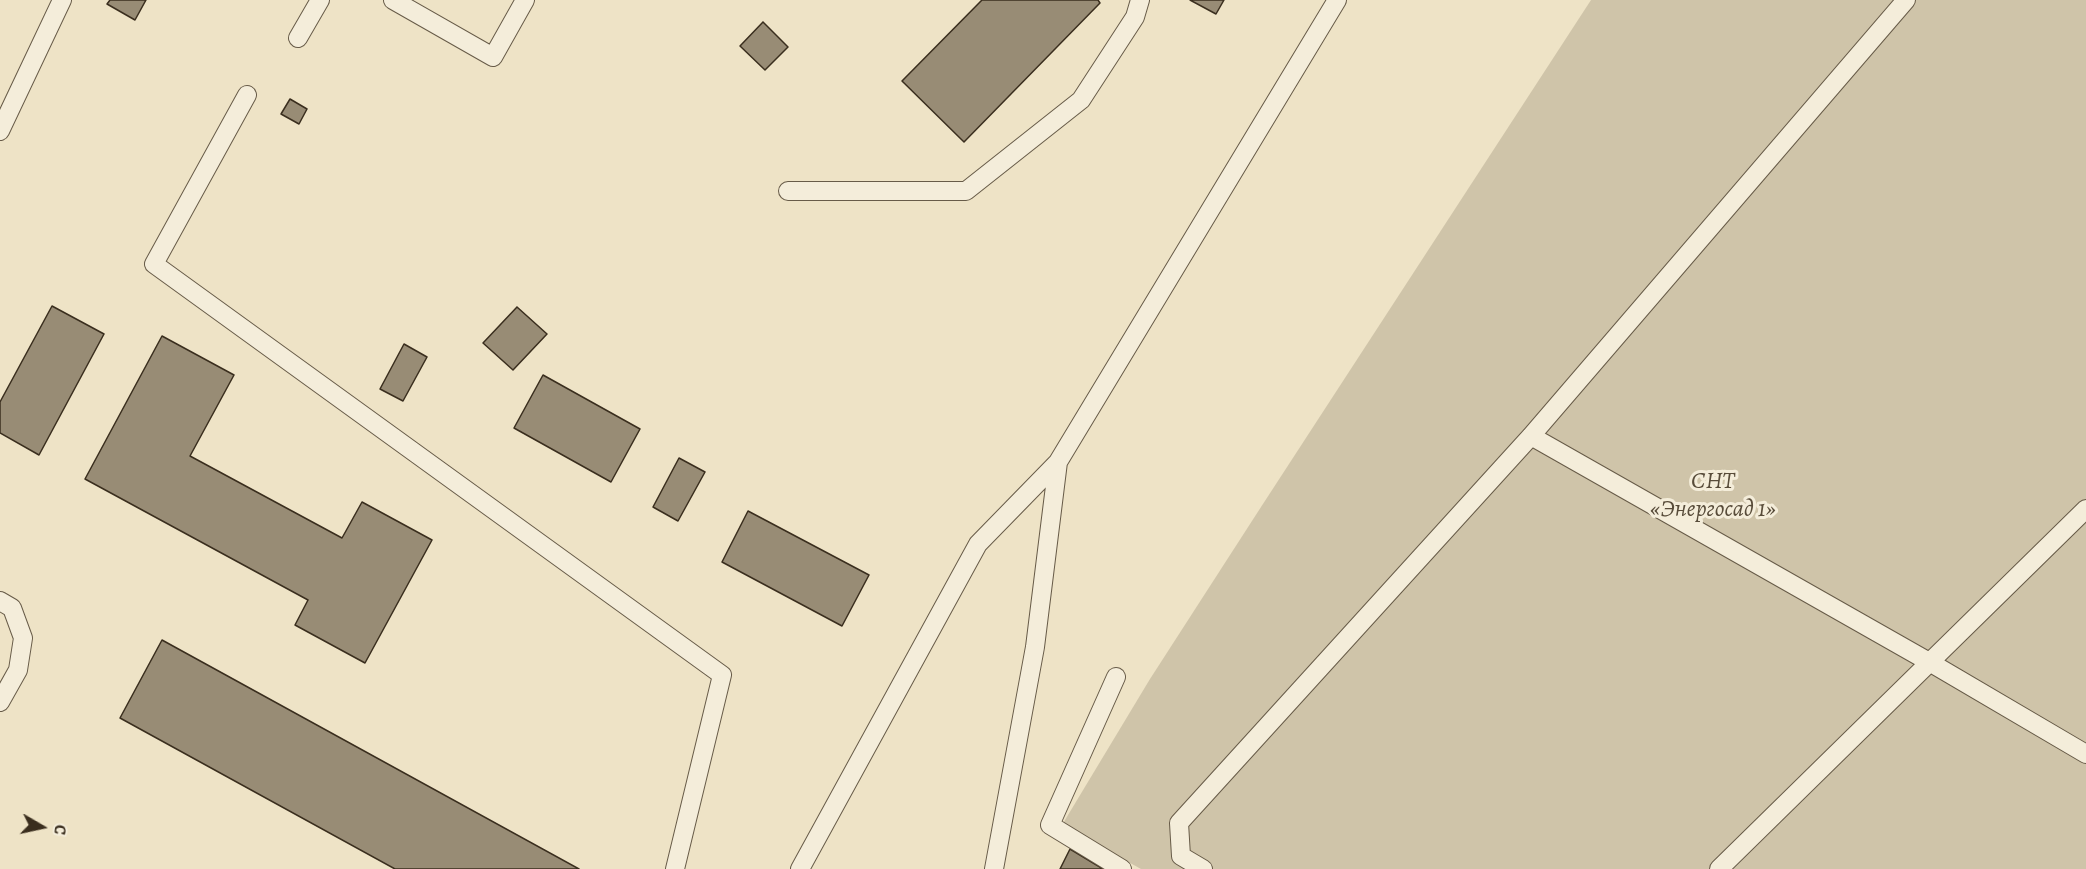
<!DOCTYPE html>
<html>
<head>
<meta charset="utf-8">
<style>
	body { margin:0 }
	#map { position:relative; width:2086px; height:869px; overflow:hidden; background:#eee3c6; font-family:Alegreya,serif }
	canvas { display:block }
	.north { position:absolute; left:12px; top:797px; width:60px; height:60px; -webkit-text-stroke:4px #f4edda; paint-order:stroke; rotate:99deg; font-size:16px; font-weight:700; line-height:24px; text-align:center; color:#3a2e1e }
	.north::after { content:''; display:block; margin:auto; width:21px; height:27px; background:#3a2e1e; clip-path:polygon(50% 0,100% 100%,50% 72%,0 100%) }
</style>
</head>
<body>
<div id="map">
<canvas width="2086" height="869"></canvas>
<div class="north">С</div>
</div>
<script>
const ctx = document.querySelector('canvas').getContext('2d');
ctx.lineJoin = 'round';
function paint(path, color) { ctx.fillStyle = color; ctx.fill(path, 'evenodd'); }
const poly = rows => new Path2D(rows.map(r => 'M' + r).join(''));
function trace(path, color, width, dash) { ctx.strokeStyle = color; ctx.lineWidth = width; ctx.lineCap = dash ? 'butt' : 'round'; ctx.setLineDash(dash || []); ctx.stroke(path); }
function label(font, color, halo, rows, align = 'center') {
  ctx.font = font + ' Alegreya,serif'; ctx.lineWidth = 6; ctx.setLineDash([]); ctx.textBaseline = 'middle'; ctx.strokeStyle = halo; ctx.fillStyle = color; for (const [text, x, y, turn = 0] of rows) {
    ctx.save(); ctx.translate(x, y); ctx.rotate((+turn || 0) * Math.PI / 180); ctx.textAlign = isNaN(turn) ? turn : align; if (halo) ctx.strokeText(text, 0, 0); ctx.fillText(text, 0, 0); ctx.restore();
  }
}
const green = poly([
	[1591,0,2086,0,2086,869,1141,869,1062,825,1150,679,1261,507]
]);
const building = poly([
	[110,0,146,0,135,20,107,4,110,0],
	[982,0,1098,0,1100,3,964,142,902,81,982,0],
	[1190,0,1224,0,1216,14,1190,0],
	[763,22,788,47,765,70,740,46,763,22],
	[290,99,307,109,299,124,281,114,290,99],
	[52,306,104,334,39,455,0,433,0,402,52,306],
	[517,307,547,334,513,370,483,343,517,307],
	[162,336,234,375,190,456,342,538,362,502,432,540,365,663,295,625,308,600,85,479,162,336],
	[404,344,427,357,403,401,380,389,404,344],
	[543,375,640,429,611,482,514,428,543,375],
	[679,458,705,472,678,521,653,507,679,458],
	[748,511,869,575,842,626,722,562,748,511],
	[162,640,579,869,395,869,120,718,162,640],
	[1070,849,1103,869,1060,869,1070,849]
]);
const service = poly([
	[393,0,493,57,525,0],
	[298,38,320,0],
	[247,95,154,264,722,675,675,869],
	[0,131,62,0],
	[788,191,966,191,1081,100,1135,17,1140,0],
	[1531,436,1931,663,2086,754],
	[0,601,12,608,23,638,18,670,0,702],
	[1116,677,1050,825,1122,869],
	[800,869,978,544,1058,462,1337,0],
	[994,869,1035,647,1058,462],
	[1203,869,1181,856,1179,823,1531,436,1906,0],
	[1719,869,2086,509]
]);
const parkNames = [
	["СНТ",1713,482],
	["«Энергосад 1»",1713,510]
];
paint(green, '#cfc4a9');
paint(building, '#988c75');
trace(building, '#3a2e1e', 1.5);
trace(service, '#675b48', 20);
trace(service, '#f4edda', 18);
label('italic 24px', '#584c3a', '#f4edda', parkNames);
</script>
</body>
</html>
